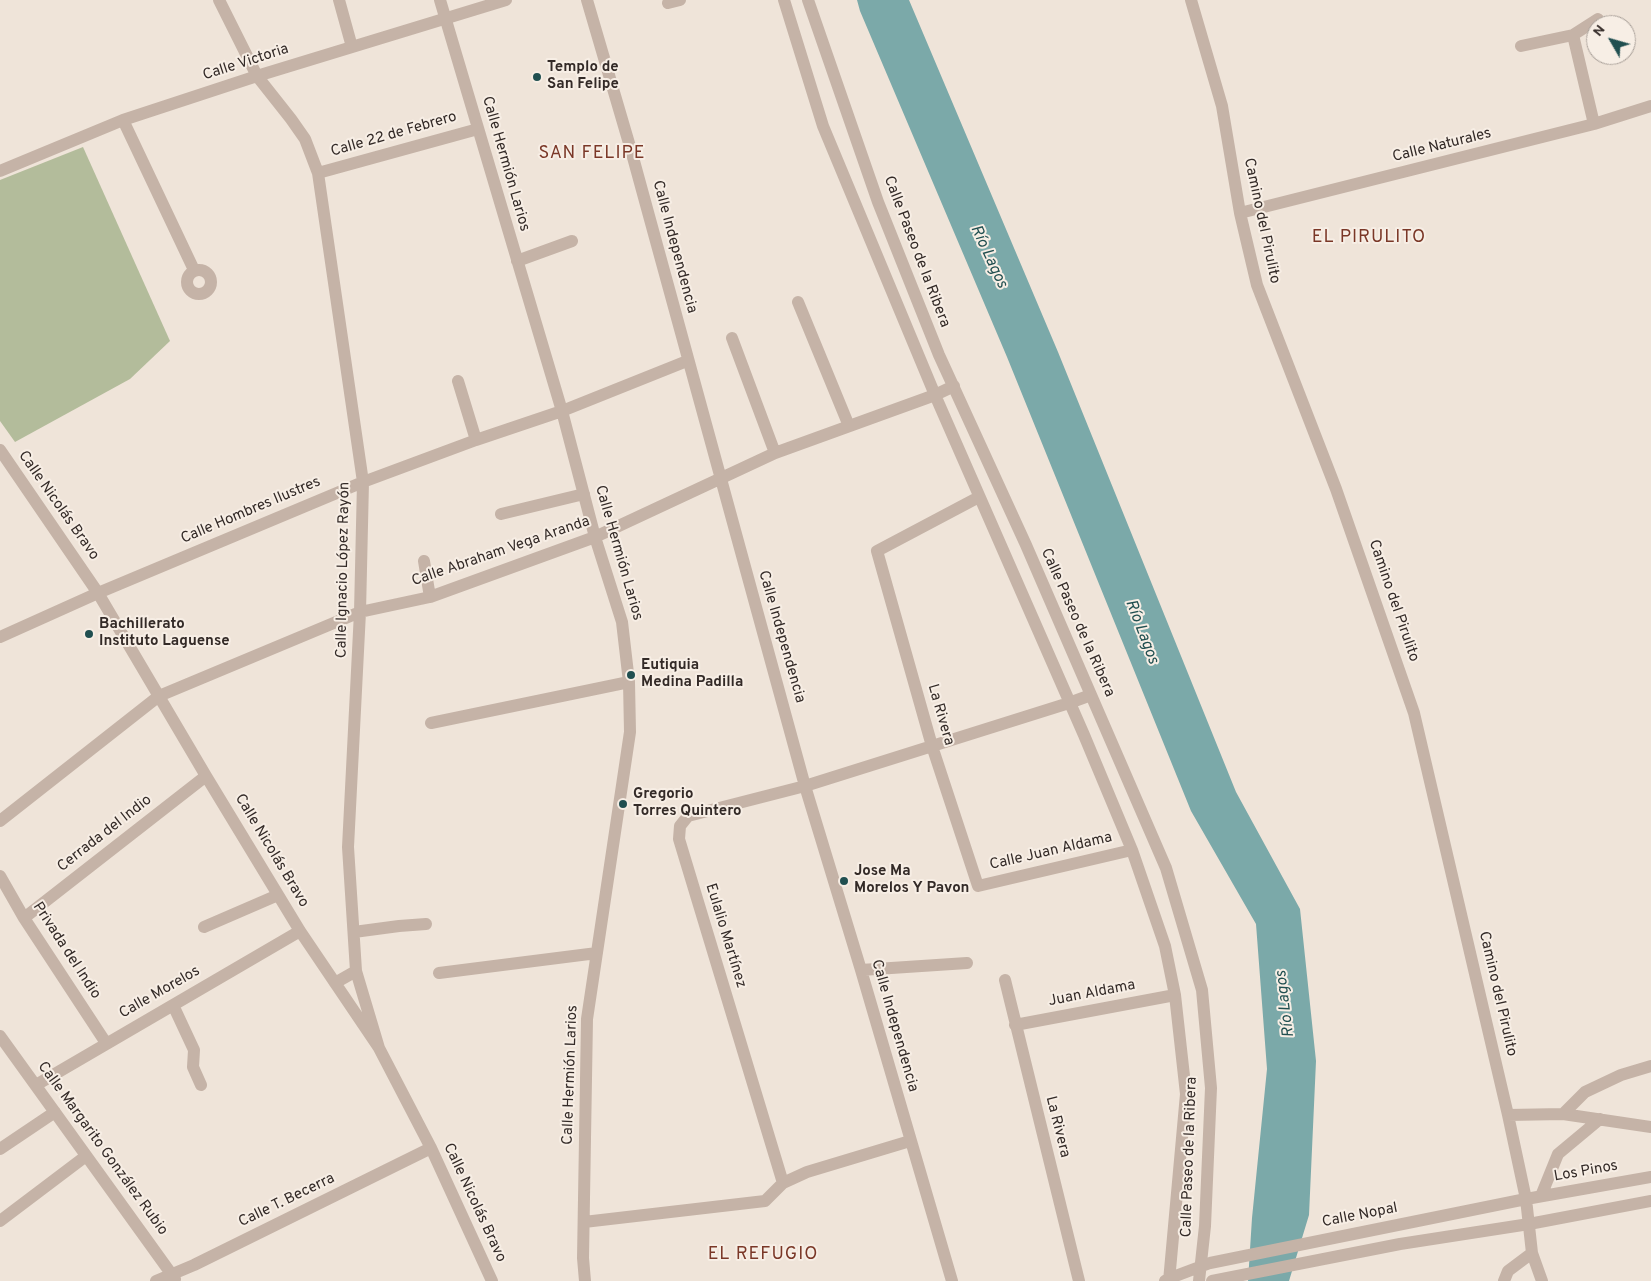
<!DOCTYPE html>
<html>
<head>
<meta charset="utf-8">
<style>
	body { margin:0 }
	#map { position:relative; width:1651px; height:1281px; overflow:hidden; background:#efe4d9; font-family:Overpass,sans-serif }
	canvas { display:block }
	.north { position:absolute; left:1586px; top:15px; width:50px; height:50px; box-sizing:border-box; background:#f7eee5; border:1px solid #a9a099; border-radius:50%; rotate:308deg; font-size:14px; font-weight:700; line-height:20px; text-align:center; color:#332a27 }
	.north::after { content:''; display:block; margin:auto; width:18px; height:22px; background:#204f50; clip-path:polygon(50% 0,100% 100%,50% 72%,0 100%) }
</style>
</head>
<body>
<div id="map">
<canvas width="1651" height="1281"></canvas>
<div class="north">N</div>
</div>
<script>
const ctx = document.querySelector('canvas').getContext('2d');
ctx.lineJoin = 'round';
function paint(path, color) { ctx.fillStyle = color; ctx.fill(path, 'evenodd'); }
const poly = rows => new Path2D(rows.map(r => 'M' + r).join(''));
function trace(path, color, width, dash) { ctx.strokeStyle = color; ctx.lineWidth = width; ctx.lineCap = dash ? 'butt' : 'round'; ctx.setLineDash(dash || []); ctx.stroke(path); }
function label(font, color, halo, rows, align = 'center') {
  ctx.font = font + ' Overpass,sans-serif'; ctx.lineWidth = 4; ctx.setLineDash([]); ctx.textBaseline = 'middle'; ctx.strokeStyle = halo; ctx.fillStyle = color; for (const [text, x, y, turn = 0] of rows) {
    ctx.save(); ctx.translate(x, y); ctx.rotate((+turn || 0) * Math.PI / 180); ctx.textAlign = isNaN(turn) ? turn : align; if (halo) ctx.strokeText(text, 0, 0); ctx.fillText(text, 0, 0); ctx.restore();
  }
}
const green = poly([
	[83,147,170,341,130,379,15,442,0,421,0,180]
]);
const water = poly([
	[857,0,909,0,1058,352,1236,792,1300,909,1316,1061,1309,1215,1289,1281,1248,1281,1252,1218,1267,1069,1256,924,1191,811,1007,357,860,11]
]);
const minor = poly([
	[219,0,257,76,291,119,305,139,318,173,363,482,360,612,348,847,356,971,379,1048],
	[339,0,352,47],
	[440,0,562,411,595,537,622,622,629,682,630,732,587,1019,583,1258,585,1281],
	[587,0,631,150,805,786,861,970,952,1281],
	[784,0,823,126,935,395,1084,735,1132,850,1165,946,1175,995,1186,1094,1169,1281],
	[808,0,878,202,939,355,1026,545,1166,868,1202,990,1211,1088,1205,1226,1199,1281],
	[1191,0,1222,106,1240,213,1257,285,1336,489,1414,713,1508,1115,1526,1199,1532,1253,1508,1271,1504,1281],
	[668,3,680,0],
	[1573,35,1594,124],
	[1521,46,1573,35,1598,19],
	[123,120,194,270],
	[0,171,123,120,257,76,506,0],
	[318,173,478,129],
	[1240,213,1594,124,1651,106],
	[517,261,572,241],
	'187 282a12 12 0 1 1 24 0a12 12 0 1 1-24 0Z',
	[798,302,849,426],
	[732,338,775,453],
	[458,381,476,440],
	[0,450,98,593,206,776,300,931,379,1048,431,1148,492,1281],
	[979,497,877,551,932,746,978,886,1132,850],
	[501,514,584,494],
	[424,561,430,597],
	[0,637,98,593,363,482,476,440,562,411,687,361],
	[431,723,629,682],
	[0,821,159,696,360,612,430,597,595,537,775,453,935,395,954,386],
	[0,876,24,918,106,1043],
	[24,918,206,776],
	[204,927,278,895],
	[354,932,399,926,426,924],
	[861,970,967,963],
	[439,973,597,953],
	[1005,980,1079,1281],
	[335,983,356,971],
	[173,1005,194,1050,193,1067,201,1085],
	[1015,1025,1175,995],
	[0,1036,175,1279],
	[36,1085,300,931],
	[1563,1114,1585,1092,1621,1075,1651,1066],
	[1508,1115,1563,1114,1651,1127],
	[0,1149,55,1112],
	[783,1183,679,839,680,826,688,816,805,786,1069,703,1091,695],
	[1541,1196,1558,1154,1600,1119],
	[0,1221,86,1156],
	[584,1222,765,1201,783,1183,807,1172,910,1141],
	[1532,1253,1542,1281],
	[156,1281,194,1265,431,1148],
	[1165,1281,1170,1278,1210,1263,1526,1199,1651,1177],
	[1212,1281,1400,1244,1529,1224,1651,1201]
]);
const markers = [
	[537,77,5,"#204f50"],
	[89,634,5,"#204f50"],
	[631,675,5,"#204f50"],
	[623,804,5,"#204f50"],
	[844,881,5,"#204f50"]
];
const streetNames = [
	["Calle Victoria",246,63,-18],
	["Calle 22 de Febrero",394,135,-16],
	["Calle Naturales",1442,146,-14],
	["Calle Hermión Larios",505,164,74],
	["Camino del Pirulito",1261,221,78],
	["Calle Independencia",674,247,75],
	["Calle Paseo de la Ribera",916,252,69],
	["Calle Nicolás Bravo",58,506,55],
	["Calle Hombres Ilustres",251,511,-23],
	["Calle Abraham Vega Aranda",501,552,-19],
	["Calle Hermión Larios",618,553,74],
	["Calle Ignacio López Rayón",344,570,-89],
	["Camino del Pirulito",1393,601,71],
	["Calle Paseo de la Ribera",1077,623,66],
	["Calle Independencia",781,637,74],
	["La Rivera",940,715,74],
	["Cerrada del Indio",105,834,-38],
	["Calle Nicolás Bravo",271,851,59],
	["Calle Juan Aldama",1051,852,-13],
	["Eulalio Martínez",725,936,73],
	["Privada del Indio",66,951,57],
	["Calle Morelos",160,993,-30],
	["Juan Aldama",1092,994,-11],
	["Camino del Pirulito",1497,994,77],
	["Calle Independencia",894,1026,74],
	["Calle Hermión Larios",571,1075,-88],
	["La Rivera",1057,1127,76],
	["Calle Margarito González Rubio",102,1149,54],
	["Calle Paseo de la Ribera",1190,1157,-88],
	["Los Pinos",1586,1172,-10],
	["Calle T. Becerra",287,1201,-26],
	["Calle Nicolás Bravo",474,1203,65],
	["Calle Nopal",1360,1216,-11]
];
const poiNames = [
	["Templo de",547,68],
	["San Felipe",547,85],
	["Bachillerato",99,625],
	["Instituto Laguense",99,642],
	["Eutiquia",641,666],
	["Medina Padilla",641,683],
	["Gregorio",633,795],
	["Torres Quintero",633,812],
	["Jose Ma",854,872],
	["Morelos Y Pavon",854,889]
];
const waterNames = [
	["Río Lagos",988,257,65],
	["Río Lagos",1141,632,69],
	["Río Lagos",1286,1004,-97]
];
const quarterNames = [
	["SAN FELIPE",592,154],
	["EL PIRULITO",1369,238],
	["EL REFUGIO",763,1255]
];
paint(green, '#b3bc9b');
paint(water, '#7ba9a9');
trace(minor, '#c5b3a7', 12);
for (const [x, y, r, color] of markers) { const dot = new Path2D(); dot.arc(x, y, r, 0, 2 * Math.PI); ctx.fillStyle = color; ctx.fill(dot); trace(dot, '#f7eee5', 2); }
label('15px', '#332a27', '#f7eee5', streetNames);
label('bold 15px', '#332a27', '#f7eee5', poiNames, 'left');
label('italic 16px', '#204f50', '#f7eee5', waterNames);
ctx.letterSpacing = '1px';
label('18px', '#7a3727', '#f7eee5', quarterNames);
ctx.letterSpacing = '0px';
</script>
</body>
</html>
